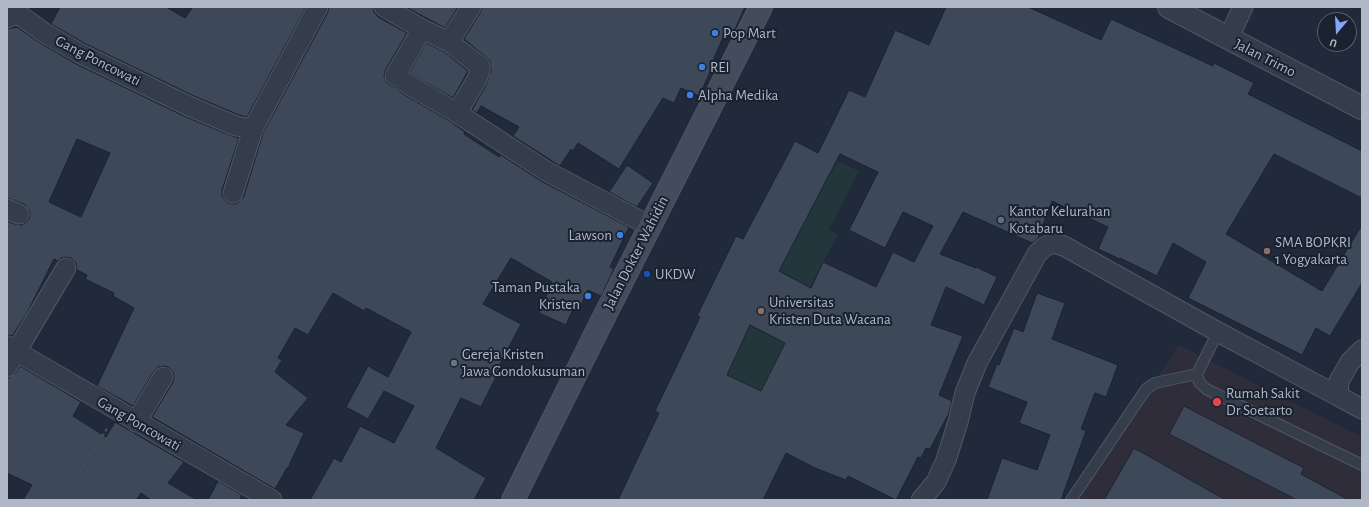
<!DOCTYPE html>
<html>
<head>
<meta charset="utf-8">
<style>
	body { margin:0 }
	#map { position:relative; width:1369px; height:507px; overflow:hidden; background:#212a3a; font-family:"Alegreya Sans",sans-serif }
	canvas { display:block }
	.frame { position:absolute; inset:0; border:8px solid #b0b7c6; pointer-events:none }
	.north { position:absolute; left:1317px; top:12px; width:40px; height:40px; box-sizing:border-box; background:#1a212f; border:1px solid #565d6b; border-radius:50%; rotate:198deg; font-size:11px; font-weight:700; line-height:16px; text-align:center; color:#b0b7c6 }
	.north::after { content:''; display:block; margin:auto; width:14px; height:18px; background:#83a7f8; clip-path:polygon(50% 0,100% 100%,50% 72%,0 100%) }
</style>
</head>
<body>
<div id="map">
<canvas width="1369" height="507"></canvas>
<div class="frame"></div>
<div class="north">U</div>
</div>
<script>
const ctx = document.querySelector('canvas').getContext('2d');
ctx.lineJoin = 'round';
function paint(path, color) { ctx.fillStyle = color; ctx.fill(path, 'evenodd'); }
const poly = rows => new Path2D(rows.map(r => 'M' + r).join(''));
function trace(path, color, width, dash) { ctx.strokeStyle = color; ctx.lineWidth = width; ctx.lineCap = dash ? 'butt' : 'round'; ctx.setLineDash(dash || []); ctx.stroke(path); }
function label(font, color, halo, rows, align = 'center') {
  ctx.font = font + ' "Alegreya Sans",sans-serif'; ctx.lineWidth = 4; ctx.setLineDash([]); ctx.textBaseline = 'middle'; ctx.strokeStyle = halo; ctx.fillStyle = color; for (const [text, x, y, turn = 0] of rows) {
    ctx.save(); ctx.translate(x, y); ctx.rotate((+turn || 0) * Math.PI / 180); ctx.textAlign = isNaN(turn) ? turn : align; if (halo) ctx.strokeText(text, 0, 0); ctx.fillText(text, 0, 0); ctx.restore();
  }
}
const medical = poly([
	[1179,345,1362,437,1362,500,1077,500]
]);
const green = poly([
	[837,161,859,171,829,230,838,235,810,287,772,267,788,253],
	[746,323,785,343,761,392,699,434,743,340,738,336]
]);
const building = poly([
	[60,7,166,7,185,18,193,7,306,7,247,117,239,115,196,97,86,44,51,24,60,7],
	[329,7,373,7,374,12,378,17,407,33,385,71,384,76,386,82,389,85,396,87,400,92,451,122,465,132,464,134,499,157,501,155,541,181,629,227,610,267,614,269,601,296,588,290,580,307,575,305,566,325,539,313,552,282,511,258,483,304,521,324,500,364,502,365,481,407,461,398,436,448,486,478,474,500,310,500,334,458,341,462,360,426,394,443,414,406,384,391,368,419,346,407,368,366,388,377,411,332,366,308,364,311,333,293,308,335,295,328,278,358,282,360,275,372,308,398,286,425,304,433,288,468,287,468,275,489,152,417,173,382,174,378,173,372,168,367,164,366,158,367,154,371,133,406,97,386,134,308,113,296,114,293,85,279,87,275,77,270,76,263,71,258,66,257,61,258,58,261,54,259,27,313,12,336,7,335,7,221,15,224,21,225,25,223,29,219,30,213,28,208,24,204,7,198,7,29,17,27,37,41,76,64,186,117,232,136,239,138,222,190,222,196,225,200,229,203,235,204,240,201,244,196,263,133,328,12,329,7],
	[77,139,110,153,81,217,49,202,77,139],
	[406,7,458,7,445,28,406,7],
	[482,7,745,7,732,36,725,33,710,67,712,68,699,96,681,88,674,103,663,98,619,169,578,143,573,151,571,149,560,166,513,136,519,127,481,106,477,113,472,110,486,85,491,71,490,61,487,58,464,39,480,13,482,7],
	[946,7,1028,7,1101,40,1111,19,1213,66,1214,63,1254,83,1248,94,1362,151,1362,198,1274,154,1226,234,1322,291,1362,225,1362,283,1330,336,1316,328,1302,355,1188,298,1206,262,1173,243,1157,276,1120,258,1120,259,1098,249,1108,227,1052,201,1038,238,1032,243,963,212,940,254,976,268,976,267,997,277,984,305,946,287,931,325,963,336,939,395,952,401,949,413,930,449,926,448,921,458,918,457,896,500,848,476,846,480,815,468,786,453,763,500,618,500,659,413,655,411,700,317,697,316,736,236,743,239,795,141,818,153,849,90,865,97,895,30,929,45,946,7],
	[840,154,878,172,849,230,885,248,903,212,933,226,914,262,893,252,876,287,823,262,811,288,779,271,840,154],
	[750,325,785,343,761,391,727,375,750,325],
	[426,43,443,51,468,71,453,98,409,73,426,43],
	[627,165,653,183,637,207,609,192,627,165],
	[1037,293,1065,303,1052,339,1118,365,1106,397,1095,393,1081,429,1086,431,1061,500,987,500,1002,458,1037,470,1050,435,1019,423,1027,402,988,387,997,364,999,365,1014,328,1023,332,1037,293],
	[20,366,81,402,73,416,106,437,115,422,184,462,168,483,197,500,151,500,141,493,136,500,23,500,32,485,7,473,7,379,16,373,20,366],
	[1184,406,1304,468,1301,474,1349,500,1297,500,1169,434,1184,406],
	[1134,448,1226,500,1104,500,1134,448],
	[218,481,242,495,239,500,208,500,218,481]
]);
const path = poly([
	[73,482,108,427]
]);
const service = poly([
	[1218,332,1197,374,1199,382,1206,389,1362,465],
	[1071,500,1146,389,1155,383,1197,374]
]);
const minor = poly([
	[384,7,422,29,449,42,480,66,480,71,477,79,457,113,546,171,650,226],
	[7,18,12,15,21,16,43,32,81,54,191,107,236,126,253,129,318,7],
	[1228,39,1243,7],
	[449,42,471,7],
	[395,76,422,29],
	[406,83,457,113],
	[233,193,253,129],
	[7,209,19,214],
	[7,346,272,500],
	[1362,350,1350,362,1339,381,1338,396,1362,409],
	[7,367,66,268],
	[136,422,163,377],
	[921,500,936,482,946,460,958,422,965,393,977,363,1037,254,1044,247,1053,243,1064,246,1218,332,1338,396]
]);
const tertiary = poly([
	[1169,7,1362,108]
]);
const secondary = poly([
	[513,500,599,327,761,7]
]);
const markers = [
	[715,33,4,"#3f7fe0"],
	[702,67,4,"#3f7fe0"],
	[690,95,4,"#3f7fe0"],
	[1001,220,4,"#5c6f8a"],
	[620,235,4,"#3f7fe0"],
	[1267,251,4,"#8d6e63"],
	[647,274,4,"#1a4fb4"],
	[588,296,4,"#3f7fe0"],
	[761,311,4,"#8d6e63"],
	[454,363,4,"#6b7280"],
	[1217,402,5,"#e0444e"]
];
const poiNames = [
	["Pop Mart",723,33],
	["REI",710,67],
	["Alpha Medika",698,95],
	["Kantor Kelurahan",1009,211],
	["Kotabaru",1009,228],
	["Lawson",612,235,"right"],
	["SMA BOPKRI",1275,242],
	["1 Yogyakarta",1275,259],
	["UKDW",655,274],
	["Taman Pustaka",580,287,"right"],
	["Kristen",580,304,"right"],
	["Universitas",769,302],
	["Kristen Duta Wacana",769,319],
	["Gereja Kristen",462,354],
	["Jawa Gondokusuman",462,371],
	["Rumah Sakit",1226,393],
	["Dr Soetarto",1226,410]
];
const streetNames = [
	["Jalan Trimo",1265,58,27],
	["Gang Poncowati",98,61,27],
	["Jalan Dokter Wahidin",636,253,-63],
	["Gang Poncowati",139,424,30]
];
paint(medical, '#302d3b');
paint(green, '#23363b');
paint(building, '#3d4859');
trace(building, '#1c2331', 1);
trace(service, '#505765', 12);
trace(minor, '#505765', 21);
trace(tertiary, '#505765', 24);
trace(secondary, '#505765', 24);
trace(path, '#3e5255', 2.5, [3, 3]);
trace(service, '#353c4a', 10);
trace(minor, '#353c4a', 19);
trace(tertiary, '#353c4a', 22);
trace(secondary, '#434b5d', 22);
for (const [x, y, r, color] of markers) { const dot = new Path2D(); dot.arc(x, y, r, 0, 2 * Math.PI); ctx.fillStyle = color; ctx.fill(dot); trace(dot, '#1a212f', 1.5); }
label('15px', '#b0b7c6', '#1a212f', poiNames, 'left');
label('15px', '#b0b7c6', '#1a212f', streetNames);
</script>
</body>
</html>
